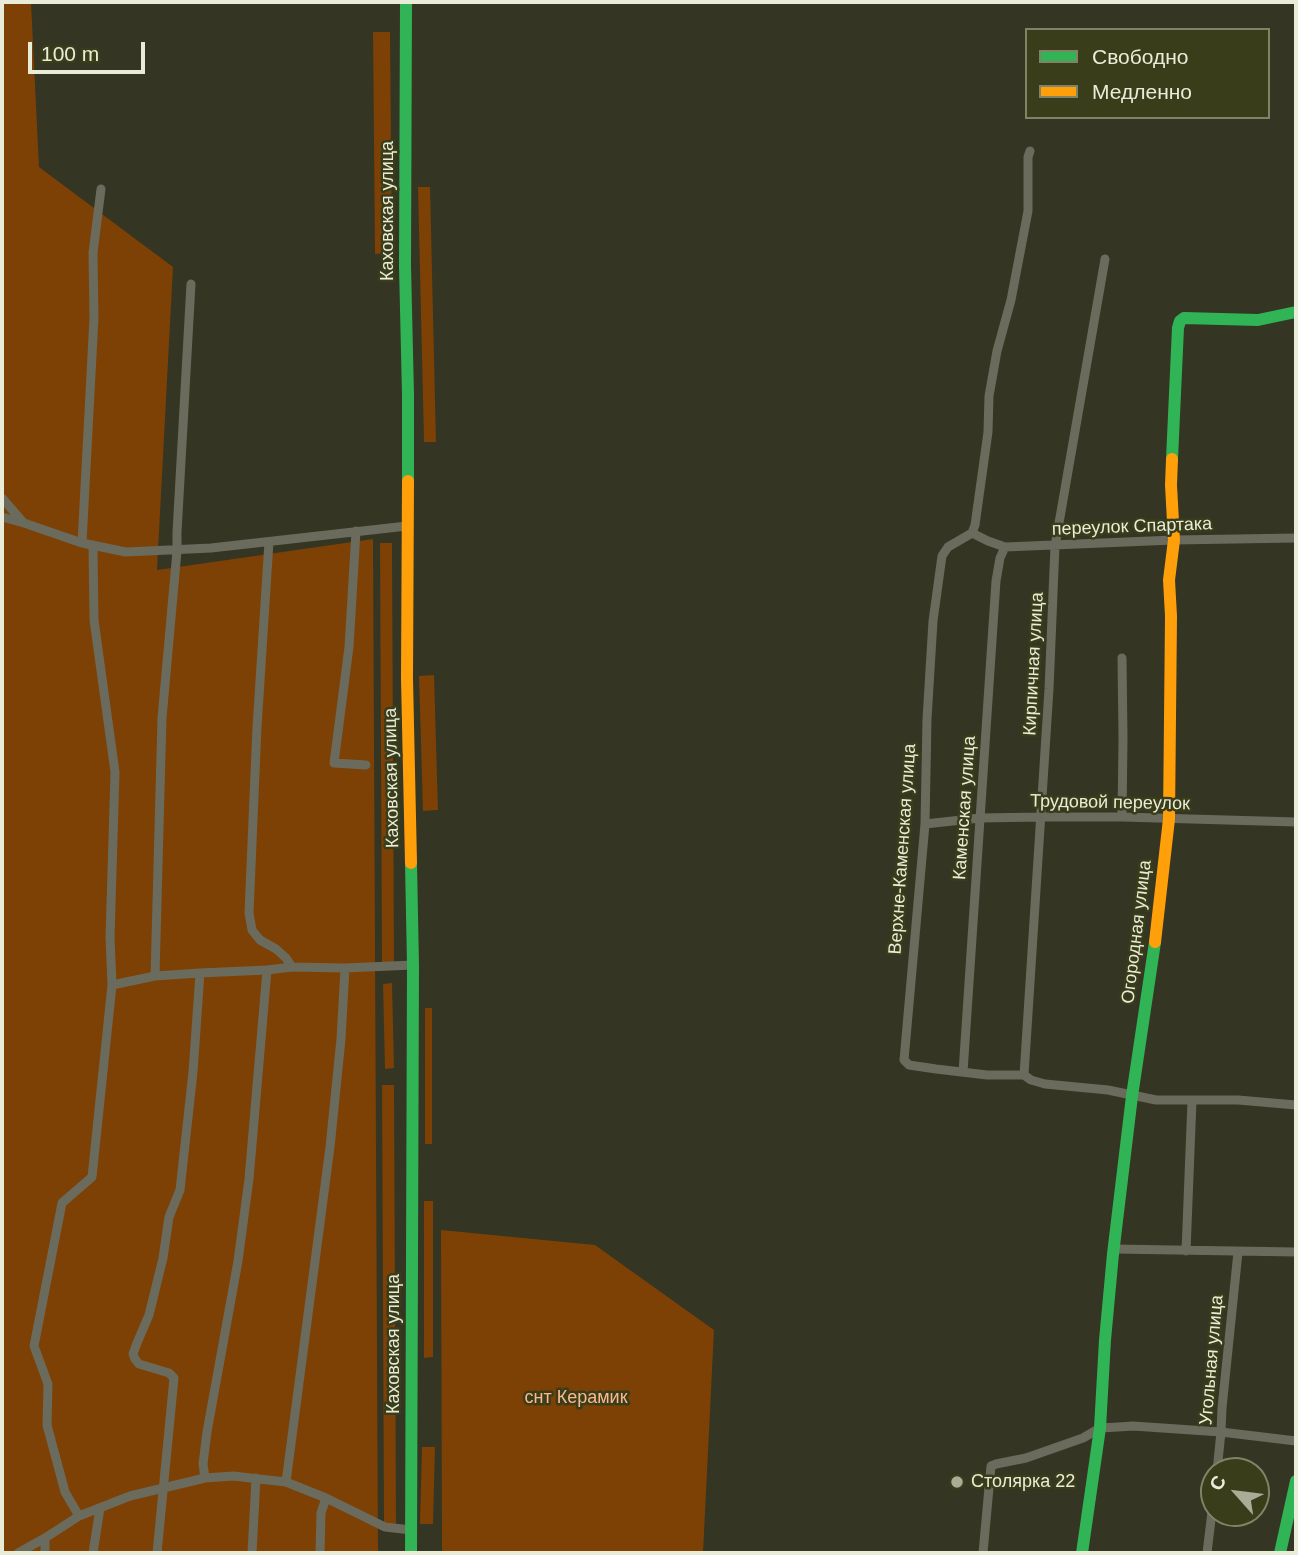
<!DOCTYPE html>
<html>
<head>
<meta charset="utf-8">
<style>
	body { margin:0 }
	#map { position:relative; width:1298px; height:1555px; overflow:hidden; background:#343522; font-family:Helvetica,sans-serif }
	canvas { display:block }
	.frame { position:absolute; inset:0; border:4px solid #e9ecd8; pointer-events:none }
	.legend { position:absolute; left:1025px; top:28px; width:245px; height:91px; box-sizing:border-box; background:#3a3d1a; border:2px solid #808366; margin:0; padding:9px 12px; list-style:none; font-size:21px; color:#e9ecd8 }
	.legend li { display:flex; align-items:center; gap:14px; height:35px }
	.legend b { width:35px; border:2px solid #808366 }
	.north { position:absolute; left:1200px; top:1457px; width:70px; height:70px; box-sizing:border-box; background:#3a3d1a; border:2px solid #808366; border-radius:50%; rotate:298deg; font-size:19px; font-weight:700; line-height:28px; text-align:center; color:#e9ecd8 }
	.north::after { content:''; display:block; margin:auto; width:24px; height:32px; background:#aaac98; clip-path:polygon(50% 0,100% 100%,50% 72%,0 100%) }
	.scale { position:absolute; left:28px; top:42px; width:117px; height:32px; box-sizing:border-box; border:4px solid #e9ecd8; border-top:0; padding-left:9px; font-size:21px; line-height:24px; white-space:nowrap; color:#e9ecd8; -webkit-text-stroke:5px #3a3d1a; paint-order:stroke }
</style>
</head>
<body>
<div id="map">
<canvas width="1298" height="1555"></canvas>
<div class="frame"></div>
<ul class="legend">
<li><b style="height:9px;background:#30b455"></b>Свободно</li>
<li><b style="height:9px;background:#ff9f0a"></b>Медленно</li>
</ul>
<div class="north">С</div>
<div class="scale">100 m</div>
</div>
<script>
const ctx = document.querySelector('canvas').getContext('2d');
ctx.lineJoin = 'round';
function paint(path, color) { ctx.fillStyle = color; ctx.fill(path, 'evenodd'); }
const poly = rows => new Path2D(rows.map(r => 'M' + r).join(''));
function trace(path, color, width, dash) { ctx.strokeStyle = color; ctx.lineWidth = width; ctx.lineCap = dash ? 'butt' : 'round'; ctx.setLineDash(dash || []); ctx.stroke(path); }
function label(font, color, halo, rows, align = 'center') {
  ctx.font = font + ' Helvetica,sans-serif'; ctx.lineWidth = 5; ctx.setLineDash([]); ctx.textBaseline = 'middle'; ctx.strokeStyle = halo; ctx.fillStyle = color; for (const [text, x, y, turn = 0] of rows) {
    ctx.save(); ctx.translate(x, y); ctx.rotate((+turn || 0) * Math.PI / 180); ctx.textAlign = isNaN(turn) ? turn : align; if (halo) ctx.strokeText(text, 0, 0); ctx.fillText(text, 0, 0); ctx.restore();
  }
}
const green = poly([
	[2,2,31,2,39,167,173,267,157,570,373,539,378,1553,2,1553],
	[373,32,390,32,392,253,375,254],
	[418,187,430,187,436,442,424,442],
	[380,543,392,543,394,964,382,964],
	[434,675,438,810,423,811,419,676],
	[392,983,394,1068,385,1069,383,984],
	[425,1008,432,1008,432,1144,425,1144],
	[382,1085,394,1085,396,1524,384,1524],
	[424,1201,433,1201,433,1357,424,1358],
	[441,1230,595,1245,714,1330,703,1553,442,1553],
	[422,1447,435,1447,433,1524,420,1524]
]);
const street = poly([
	[2,498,22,521],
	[2,517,24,523,82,543,126,552,211,548,407,526],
	[356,531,349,647,334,763,366,765],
	[972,533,948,547,942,556,933,621,927,719,925,824,904,1060,909,1065,936,1069,987,1075,1024,1075],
	[972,533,975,525,988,432,989,396,997,351,1011,300,1028,211,1028,157,1030,151],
	[972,533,988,541,1005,547,1174,540,1296,538],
	[269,542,257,727,249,913,252,930,260,940,276,949,286,958,292,967],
	[82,543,94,318,93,253,101,189],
	[1122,658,1123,738,1122,817],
	[925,824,980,818,1041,817,1122,817,1296,822],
	[155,976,162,718,177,551,177,532,191,284],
	[112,985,155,976,200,973,267,970,292,967,345,968,413,965],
	[963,1072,996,581,1000,558,1005,547],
	[1024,1075,1049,689,1055,546,1105,259],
	[1024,1075,1031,1080,1045,1084,1108,1090,1156,1100,1238,1100,1296,1105],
	[1114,1249,1296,1252],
	[1186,1251,1192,1101],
	[1217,1471,1221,1432,1222,1408,1238,1252],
	[205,1478,203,1464,207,1432,238,1261,249,1179,267,970],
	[286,1482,330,1147,341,1039,345,968],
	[79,1516,65,1492,47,1425,48,1384,34,1346,62,1203,92,1177,112,985,110,937,115,772,94,620,93,545],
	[18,1553,45,1538,79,1516,130,1496,205,1478,233,1476,286,1482,326,1498,385,1527,411,1530],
	[45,1553,45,1538],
	[93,1553,100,1508],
	[157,1553,174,1378,169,1373,139,1364,135,1359,133,1354,137,1343,149,1315,163,1258,169,1217,180,1190,193,1072,200,973],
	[252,1553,256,1478],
	[320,1553,321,1513,326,1498],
	[983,1553,991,1466,996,1464,1026,1458,1083,1438,1100,1428,1118,1427,1133,1426,1221,1432,1296,1441],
	[1207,1553,1214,1495]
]);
const fast = poly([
	[406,2,405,266,408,395,408,481],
	[1172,459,1178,328,1180,321,1184,318,1258,320,1296,312],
	[411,863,413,965,411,1553],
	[1082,1553,1100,1428,1105,1340,1113,1254,1132,1096,1155,942],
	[1280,1553,1296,1481]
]);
const slow = poly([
	[408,481,407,678,411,863],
	[1155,942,1169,819,1171,616,1169,580,1174,540,1171,485,1172,459]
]);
const markers = [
	[957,1482,7,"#aaac98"]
];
const streetNames = [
	["Каховская улица",388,211,-90],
	["переулок Спартака",1132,527,-2],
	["Кирпичная улица",1034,664,-87],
	["Каховская улица",392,778,-91],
	["Трудовой переулок",1110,803,1],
	["Каменская улица",965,808,-86],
	["Верхне-Каменская улица",903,849,-86],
	["Огородная улица",1137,932,-83],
	["Каховская улица",394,1344,-90],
	["Угольная улица",1212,1360,-85]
];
const parkNames = [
	["снт Керамик",576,1398]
];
const poiNames = [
	["Столярка 22",971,1482]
];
paint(green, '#7d4005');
trace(street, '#6a6b5c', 9);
trace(fast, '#30b455', 12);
trace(slow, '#ff9f0a', 12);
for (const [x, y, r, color] of markers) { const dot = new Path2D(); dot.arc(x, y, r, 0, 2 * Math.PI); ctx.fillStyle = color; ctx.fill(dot); trace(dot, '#3a3d1a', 2.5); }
label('18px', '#e9ecd8', '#3a3d1a', streetNames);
label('18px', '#fdb78c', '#3a3d1a', parkNames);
label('18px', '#e9ecd8', '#3a3d1a', poiNames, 'left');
</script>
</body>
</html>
